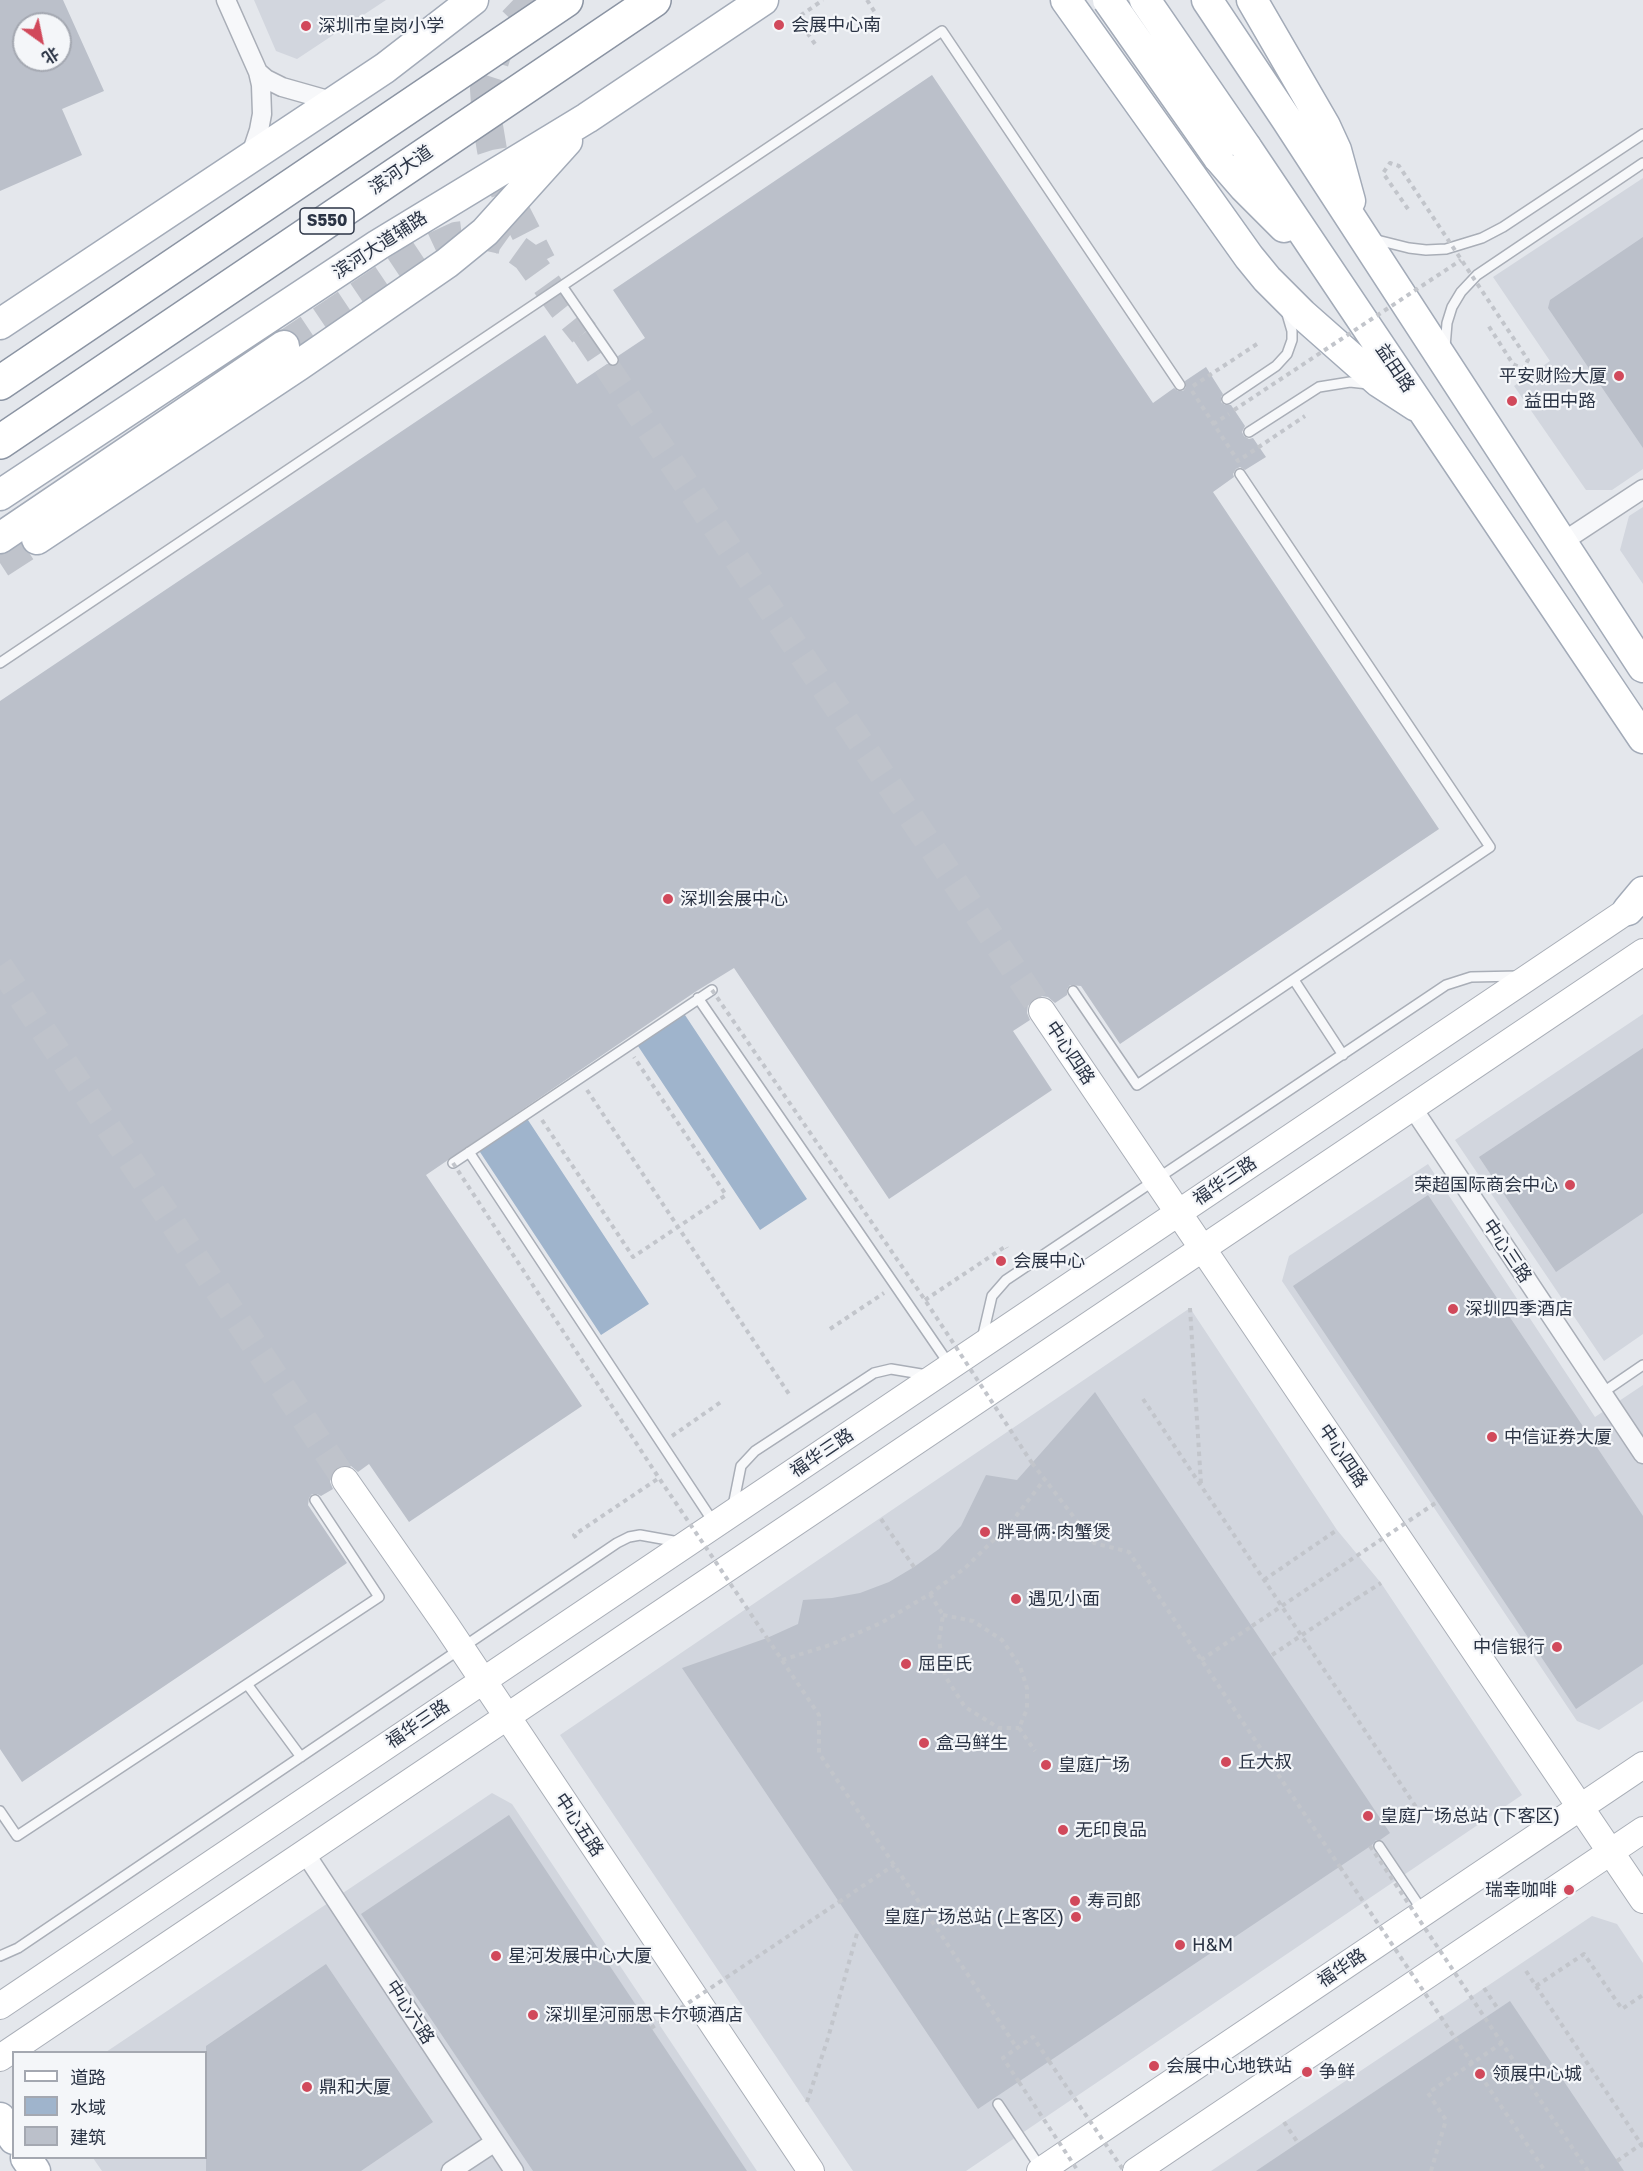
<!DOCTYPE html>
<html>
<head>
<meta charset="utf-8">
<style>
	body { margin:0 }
	#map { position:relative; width:1643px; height:2171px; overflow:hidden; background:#e4e7ec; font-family:"Golos Text","Noto Sans SC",sans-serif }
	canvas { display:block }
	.legend { position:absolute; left:12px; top:2051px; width:195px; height:108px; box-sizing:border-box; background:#f4f6f9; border:2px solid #a4a8b1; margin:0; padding:8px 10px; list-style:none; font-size:18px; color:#2b3445 }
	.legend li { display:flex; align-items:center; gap:12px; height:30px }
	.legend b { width:30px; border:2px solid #a4a8b1 }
	.north { position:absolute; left:12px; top:12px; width:60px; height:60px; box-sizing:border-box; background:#f4f6f9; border:2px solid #a4a8b1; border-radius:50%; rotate:147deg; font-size:16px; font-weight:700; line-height:24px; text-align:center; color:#2b3445 }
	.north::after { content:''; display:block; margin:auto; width:21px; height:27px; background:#d1495b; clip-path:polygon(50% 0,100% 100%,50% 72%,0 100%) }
</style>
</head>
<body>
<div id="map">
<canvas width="1643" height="2171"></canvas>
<ul class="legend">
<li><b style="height:8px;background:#fff"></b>道路</li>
<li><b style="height:16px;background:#9fb4cc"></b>水域</li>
<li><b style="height:16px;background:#bbc0ca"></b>建筑</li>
</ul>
<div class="north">北</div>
</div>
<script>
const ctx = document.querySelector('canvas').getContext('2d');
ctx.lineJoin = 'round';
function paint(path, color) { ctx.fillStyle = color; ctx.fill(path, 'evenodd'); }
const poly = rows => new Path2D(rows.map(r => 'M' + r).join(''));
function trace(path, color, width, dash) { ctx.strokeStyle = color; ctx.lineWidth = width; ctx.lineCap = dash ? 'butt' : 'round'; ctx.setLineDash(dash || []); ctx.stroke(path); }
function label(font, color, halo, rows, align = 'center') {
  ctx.font = font + ' "Golos Text","Noto Sans SC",sans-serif'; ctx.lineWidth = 4.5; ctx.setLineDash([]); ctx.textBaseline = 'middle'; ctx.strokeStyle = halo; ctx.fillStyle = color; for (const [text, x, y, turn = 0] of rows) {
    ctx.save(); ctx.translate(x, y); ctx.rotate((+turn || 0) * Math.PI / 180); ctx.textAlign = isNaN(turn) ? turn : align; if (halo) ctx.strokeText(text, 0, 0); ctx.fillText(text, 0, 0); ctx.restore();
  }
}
const built = poly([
	[254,0,386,0,297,59,276,51],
	[1643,178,1643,469,1612,490,1586,490,1514,386,1550,361,1493,277],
	[1643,507,1643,584,1620,550,1629,516],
	[1643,1014,1643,1334,1604,1361,1455,1140],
	[1428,1164,1595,1417,1643,1385,1643,1701,1599,1730,1577,1721,1282,1281,1289,1256],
	[1190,1308,1337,1530,1381,1583,1522,1795,966,2171,853,2171,560,1735],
	[492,1793,512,1804,757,2171,102,2171,93,2158,206,2158,206,2052,106,2052],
	[1592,1916,1617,1924,1643,1963,1643,2171,1211,2171]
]);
const water = poly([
	[683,1012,807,1199,760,1230,636,1043],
	[526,1117,649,1304,601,1335,478,1149]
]);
const building = poly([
	[0,0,63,0,104,91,62,109,82,155,0,191],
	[24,24,60,24,60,60,24,60],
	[932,75,1153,403,1174,388,1178,391,1183,391,1186,387,1185,381,1206,367,1211,375,1223,394,1221,397,1221,402,1225,405,1231,405,1245,426,1242,432,1244,436,1249,439,1253,438,1266,457,1245,470,1240,467,1236,469,1233,474,1234,477,1213,492,1439,829,1120,1044,1081,986,1070,985,1067,989,1067,995,1055,1003,1048,997,1040,996,1034,998,1028,1005,1027,1013,1030,1020,1013,1031,1052,1090,889,1199,734,968,695,992,426,1175,582,1406,409,1522,369,1464,358,1472,351,1466,344,1465,337,1467,331,1474,330,1482,333,1489,321,1496,317,1494,312,1494,309,1498,308,1505,347,1563,22,1782,0,1749,0,701,545,335,577,384,607,364,611,366,616,366,619,362,618,356,645,338,613,290],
	[1643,237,1643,448,1548,308,1550,300],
	[1643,1048,1643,1213,1556,1272,1479,1157],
	[1428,1195,1643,1516,1643,1664,1576,1709,1293,1286],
	[1095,1392,1390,1833,1380,1840,1376,1840,1372,1845,978,2109,682,1668,767,1638,798,1624,803,1600,832,1598,860,1593,889,1582,914,1567,939,1549,961,1526,986,1475,1017,1480],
	[509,1815,571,1908,747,2171,533,2171,417,1998,361,1914],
	[326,1964,433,2122,361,2171,206,2171,206,2046],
	[1510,2001,1624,2171,1256,2171,1347,2110]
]);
const secondaryTunnel = poly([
	[584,333,1042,1011],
	[0,966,345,1480]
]);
const primaryTunnel = poly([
	[534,0,511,24,496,55,485,89,487,120,492,150,507,196,541,262],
	[284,346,424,252,456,237,480,234,502,239,527,257,563,307,584,333],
	[0,563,37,539]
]);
const path = poly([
	[867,0,876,14],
	[815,44,797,18,823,0],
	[1193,386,1257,344],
	[1192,391,1238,461,1305,416],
	[1213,424,1229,414],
	[587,1090,789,1394],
	[542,1120,633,1257,726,1195,634,1057],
	[925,1300,1006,1246,1007,1248],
	[1190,1308,1201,1484],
	[830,1329,884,1293],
	[1143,1399,1420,1813],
	[672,1436,721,1402],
	[1032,1463,1094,1543,1129,1552,1340,1867],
	[881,1519,914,1567],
	[576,1538,574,1535,659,1478],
	[1264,1580,1337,1530],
	[930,1594,943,1615,939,1640,945,1676,965,1707,999,1728,1019,1728],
	[1356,1599,1381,1583],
	[943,1615,973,1621,1002,1640,1020,1666,1027,1688,1027,1709,1019,1728],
	[767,1638,819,1715,819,1753,1017,2048],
	[782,1660,830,1645,881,1623,930,1594,965,1568,1010,1524,1044,1480],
	[1201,1660,1252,1626],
	[1019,1728,1035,1751],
	[839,1902,894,1865],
	[1526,1971,1643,2147],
	[1536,1986,1584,1954,1622,2009,1643,1995],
	[1484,1988,1498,2009],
	[1485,2018,1588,2171],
	[1455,2038,1545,2171],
	[1019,2082,1003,2058,1017,2048,1033,2037,1049,2061],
	[807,2102,828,2038,858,1930],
	[1284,2122,1298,2143],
	[1431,2171,1446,2120,1428,2093,1502,2043]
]);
const lane = poly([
	[1373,239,1409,248,1426,250,1446,249,1482,238,1503,227,1643,134],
	[562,286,613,360],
	[1445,347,1447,323,1452,307,1461,292,1477,275,1643,163],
	[1227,399,1276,366,1287,354,1292,340,1292,331,1287,314],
	[1249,432,1319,387,1350,382,1368,384],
	[0,663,942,31,1180,385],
	[1294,980,1343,1055],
	[1073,991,1137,1085,1490,847,1240,474],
	[698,998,949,1364],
	[469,1152,714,1523],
	[453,1163,712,990],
	[982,1339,992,1296,1006,1280,1446,985,1471,977,1519,976],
	[1602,1393,1643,1365],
	[733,1506,741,1466,755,1451,874,1373,891,1369,927,1375],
	[247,1684,301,1757],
	[0,1811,17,1836,379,1597,315,1500],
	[1379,1846,1422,1910],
	[0,1956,18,1948,617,1543,629,1537,640,1535,679,1542],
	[998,2104,1042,2170]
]);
const street = poly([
	[226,0,258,72,261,85,262,114,259,130,250,157],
	[258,72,266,79,282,87,335,102],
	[1561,543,1643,489],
	[1412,1107,1643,1454],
	[305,1853,514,2171],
	[451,2171,495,2142]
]);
const secondary = poly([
	[1042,1011,1643,1900],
	[345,1480,446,1625,811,2171],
	[0,2006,1643,900],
	[0,2058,1643,952],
	[1040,2171,1643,1765],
	[1136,2171,1643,1830]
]);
const primary = poly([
	[1066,0,1249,257,1267,279,1302,314,1379,382,1416,406],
	[1207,0,1287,120,1643,667],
	[1252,0,1325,126,1336,150,1350,201],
	[1246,147,1643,738],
	[1218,157,1244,187,1284,227],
	[0,324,385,68,473,0],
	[0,495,378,245,587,118,763,0],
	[0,538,284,346],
	[37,539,299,365,447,263,485,232,567,141],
	[1628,910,1643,892],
	[0,2118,14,2139],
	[26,2158,35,2171]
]);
const highway = poly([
	[0,383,566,0],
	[0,442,654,0]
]);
const pathBridge = poly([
	[1408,209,1383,173,1390,163,1399,166,1528,360,1523,369,1513,364,1488,325],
	[1234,410,1461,260],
	[712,990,925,1300,1032,1463],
	[453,1163,659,1478,767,1638],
	[1252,1626,1437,1502],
	[1272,1655,1356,1599],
	[1370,1846,1485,2018],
	[1340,1867,1455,2038],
	[651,2028,839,1902],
	[1049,2061,1124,2171],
	[1019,2082,1078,2171],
	[1617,2161,1643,2143]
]);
const primaryBridge = poly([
	[1108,0,1218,157],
	[1145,0,1246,147]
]);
const markers = [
	[779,25,6,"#d1495b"],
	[306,26,6,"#d1495b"],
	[1619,376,6,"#d1495b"],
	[1512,401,6,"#d1495b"],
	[668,899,6,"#d1495b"],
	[1570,1185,6,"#d1495b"],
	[1001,1261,6,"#d1495b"],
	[1453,1309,6,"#d1495b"],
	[1492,1437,6,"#d1495b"],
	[985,1532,6,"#d1495b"],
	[1016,1599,6,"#d1495b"],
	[1557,1647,6,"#d1495b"],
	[906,1664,6,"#d1495b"],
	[924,1743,6,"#d1495b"],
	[1226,1762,6,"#d1495b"],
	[1046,1765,6,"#d1495b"],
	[1368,1816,6,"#d1495b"],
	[1063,1830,6,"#d1495b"],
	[1569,1890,6,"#d1495b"],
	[1075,1901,6,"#d1495b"],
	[1076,1917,6,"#d1495b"],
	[1180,1945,6,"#d1495b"],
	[496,1956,6,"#d1495b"],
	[533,2015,6,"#d1495b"],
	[1154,2066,6,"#d1495b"],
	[1307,2072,6,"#d1495b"],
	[1480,2074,6,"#d1495b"],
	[307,2087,6,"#d1495b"]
];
const shields = [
	[327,221,54]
];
const shieldNames = [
	["S550",327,221]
];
const poiNames = [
	["会展中心南",791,25],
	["深圳市皇岗小学",318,26],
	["平安财险大厦",1607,376,"right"],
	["益田中路",1524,401],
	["深圳会展中心",680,899],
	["荣超国际商会中心",1558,1185,"right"],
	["会展中心",1013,1261],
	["深圳四季酒店",1465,1309],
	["中信证券大厦",1504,1437],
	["胖哥俩·肉蟹煲",997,1532],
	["遇见小面",1028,1599],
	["中信银行",1545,1647,"right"],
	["屈臣氏",918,1664],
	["盒马鲜生",936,1743],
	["丘大叔",1238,1762],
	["皇庭广场",1058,1765],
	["皇庭广场总站 (下客区)",1380,1816],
	["无印良品",1075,1830],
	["瑞幸咖啡",1557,1890,"right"],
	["寿司郎",1087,1901],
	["皇庭广场总站 (上客区)",1064,1917,"right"],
	["H&M",1192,1945],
	["星河发展中心大厦",508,1956],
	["深圳星河丽思卡尔顿酒店",545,2015],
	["会展中心地铁站",1166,2066],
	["争鲜",1319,2072],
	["领展中心城",1492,2074],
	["鼎和大厦",319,2087]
];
const streetNames = [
	["滨河大道",401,170,-34],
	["滨河大道辅路",380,245,-33],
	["益田路",1395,368,56],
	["中心四路",1070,1053,56],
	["福华三路",1225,1181,-34],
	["中心三路",1507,1251,56],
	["福华三路",822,1453,-34],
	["中心四路",1343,1456,56],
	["福华三路",418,1724,-34],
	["中心五路",579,1825,56],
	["福华路",1342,1968,-34],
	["中心六路",410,2012,57]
];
paint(built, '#d2d6de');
paint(water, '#9fb4cc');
paint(building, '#bbc0ca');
trace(secondaryTunnel, '#bfc3cb', 26, [26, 13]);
trace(primaryTunnel, '#bfc3cb', 30, [30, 15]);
trace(lane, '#a9aeb7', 12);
trace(street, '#a9aeb7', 21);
trace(secondary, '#a9aeb7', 28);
trace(primary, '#a3abb8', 33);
trace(highway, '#8b94a3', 36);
trace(path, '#c2c5cb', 4, [4.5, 4.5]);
trace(lane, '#f7f8fa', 9);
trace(street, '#f7f8fa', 18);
trace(secondary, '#fff', 26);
trace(primary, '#fff', 30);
trace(highway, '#fff', 33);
trace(primaryBridge, '#a3abb8', 33, []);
trace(pathBridge, '#c2c5cb', 4, [4.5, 4.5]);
trace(primaryBridge, '#fff', 30);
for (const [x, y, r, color] of markers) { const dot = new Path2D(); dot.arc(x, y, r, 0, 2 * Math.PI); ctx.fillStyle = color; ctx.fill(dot); trace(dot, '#f4f6f9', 2); }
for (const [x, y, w] of shields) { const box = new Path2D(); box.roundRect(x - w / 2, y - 13, w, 26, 4.5); ctx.fillStyle = '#f4f6f9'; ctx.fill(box); trace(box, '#2b3445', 1.5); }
label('bold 16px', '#2b3445', null, shieldNames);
label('18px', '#2b3445', '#f4f6f9', poiNames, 'left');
label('18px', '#2b3445', '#f4f6f9', streetNames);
</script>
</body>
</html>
